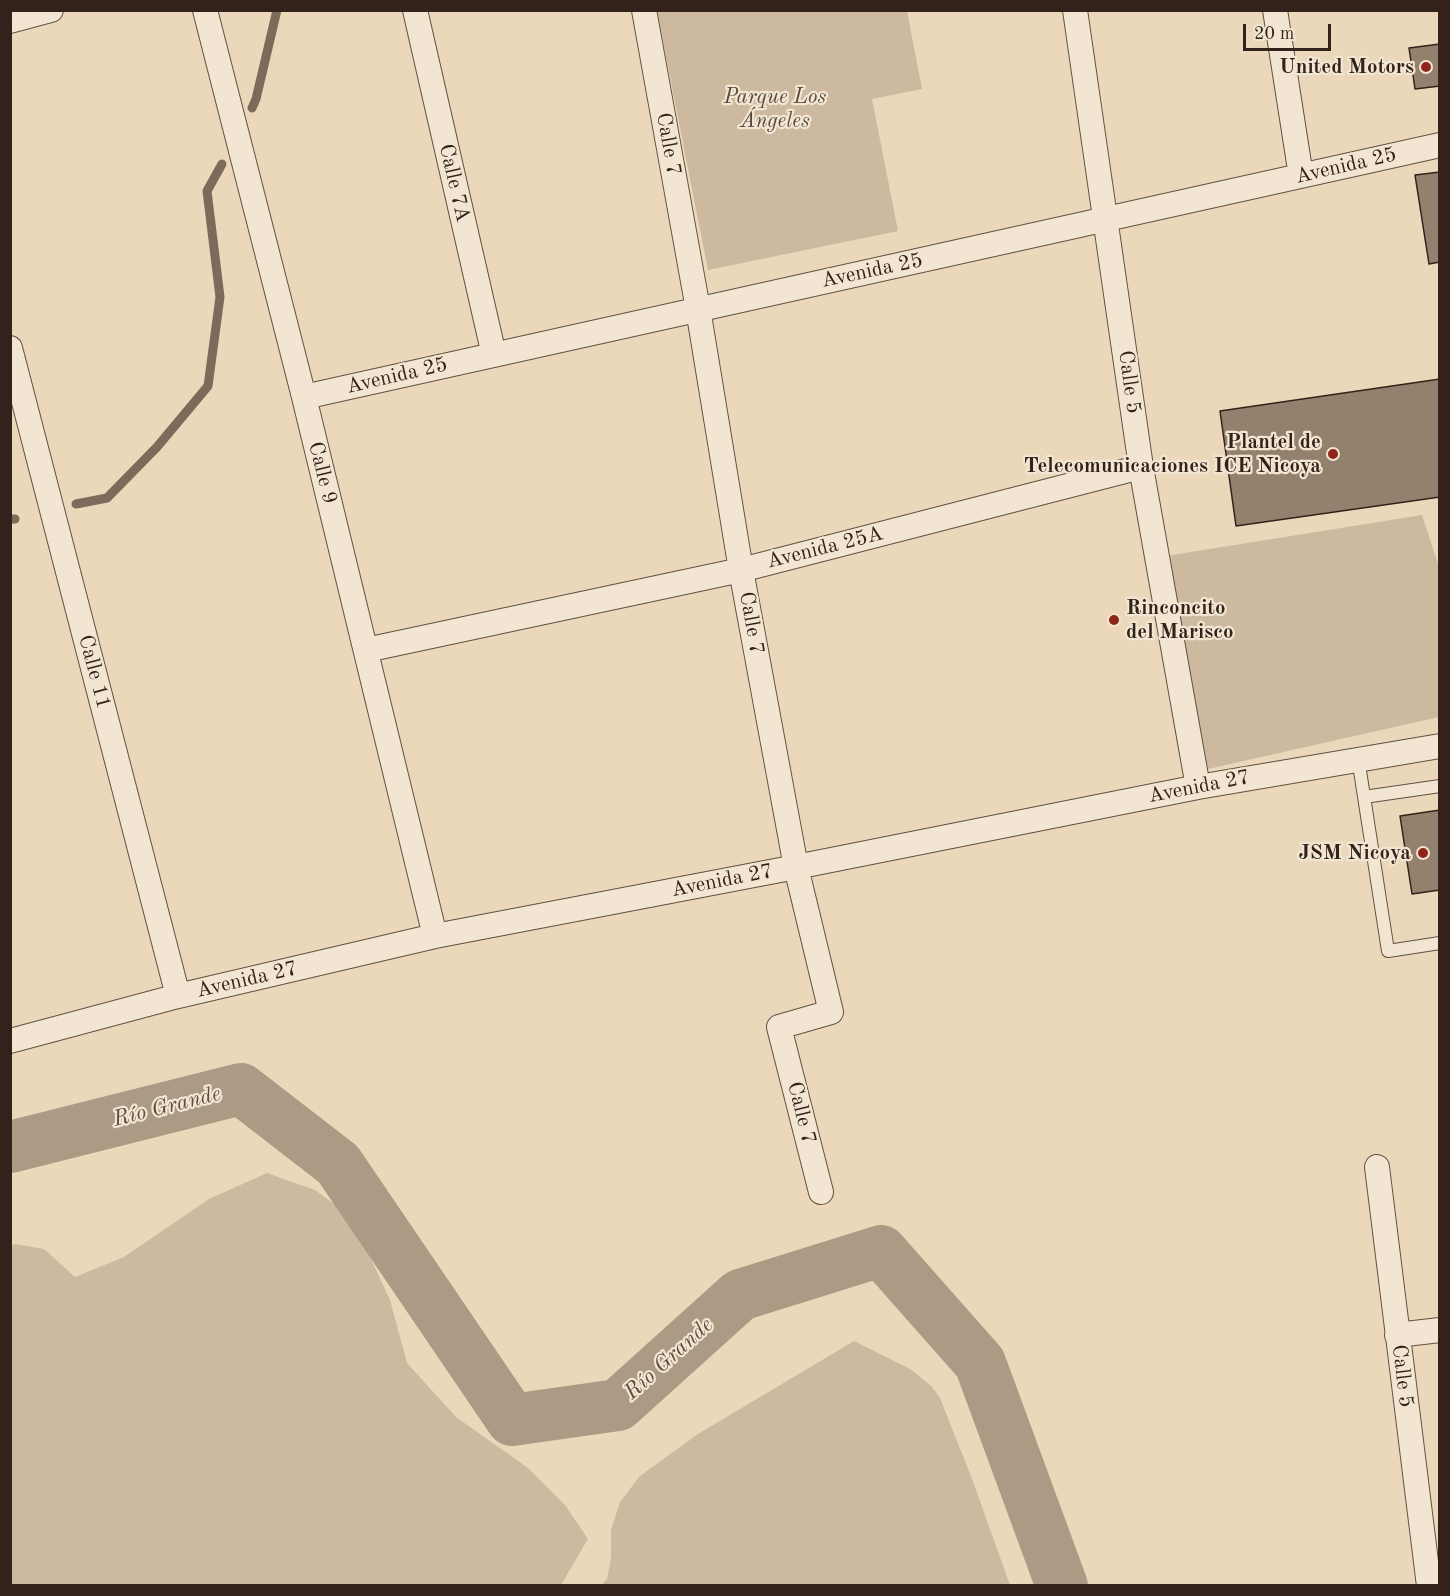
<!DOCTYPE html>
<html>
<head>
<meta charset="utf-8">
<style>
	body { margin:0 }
	#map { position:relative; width:1450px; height:1596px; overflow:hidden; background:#ebd8ba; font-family:"Old Standard TT",serif }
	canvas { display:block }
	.frame { position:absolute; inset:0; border:12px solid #33221b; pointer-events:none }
	.scale { position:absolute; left:1243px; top:24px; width:88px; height:27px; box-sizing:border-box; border:3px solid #33221b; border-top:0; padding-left:8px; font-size:18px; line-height:21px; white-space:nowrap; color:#33221b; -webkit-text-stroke:4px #f2e6d2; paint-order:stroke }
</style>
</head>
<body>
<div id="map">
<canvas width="1450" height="1596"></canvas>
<div class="frame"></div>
<div class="scale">20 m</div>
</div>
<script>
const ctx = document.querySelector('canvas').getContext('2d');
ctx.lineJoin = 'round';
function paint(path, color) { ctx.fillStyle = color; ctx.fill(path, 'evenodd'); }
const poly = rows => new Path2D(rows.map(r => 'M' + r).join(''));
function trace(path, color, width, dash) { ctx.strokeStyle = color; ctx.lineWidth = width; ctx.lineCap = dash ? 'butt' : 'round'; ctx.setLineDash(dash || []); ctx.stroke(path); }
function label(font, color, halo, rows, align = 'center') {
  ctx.font = font + ' "Old Standard TT",serif'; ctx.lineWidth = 4.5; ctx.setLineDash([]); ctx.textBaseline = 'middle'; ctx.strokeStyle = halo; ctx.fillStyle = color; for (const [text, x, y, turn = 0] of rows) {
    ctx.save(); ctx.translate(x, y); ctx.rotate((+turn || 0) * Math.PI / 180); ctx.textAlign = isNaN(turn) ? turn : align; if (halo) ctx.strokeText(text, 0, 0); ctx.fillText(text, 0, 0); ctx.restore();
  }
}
const green = poly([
	[657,11,907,11,922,89,872,99,898,231,708,270],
	[1422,515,1439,567,1439,717,1208,769,1166,556],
	[267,1173,315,1190,341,1209,364,1244,390,1300,407,1363,456,1417,528,1468,565,1505,588,1539,561,1585,11,1585,11,1246,15,1244,44,1249,75,1277,124,1257,209,1199],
	[854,1341,912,1370,932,1387,940,1398,972,1479,1010,1585,602,1585,607,1579,611,1558,611,1530,620,1502,640,1476,698,1434]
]);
const stream = poly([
	[252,108,256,99,277,10],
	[76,504,107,498,157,447,208,386,220,297,207,191,222,164],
	[10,519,15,519]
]);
const river = poly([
	[10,1147,241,1089,338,1164,512,1420,618,1405,740,1295,881,1251,980,1363,1062,1586]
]);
const building = poly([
	[1440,44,1440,86,1415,89,1409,48,1440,44],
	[1440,172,1440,262,1429,264,1415,175,1440,172],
	[1440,379,1440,497,1236,526,1220,411,1440,379],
	[1440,810,1440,890,1412,894,1400,816,1440,810]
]);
const lane = poly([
	[1358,758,1388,951,1440,943],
	[1364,797,1440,786]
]);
const street = poly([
	[205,10,304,397,435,936],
	[415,10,494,355],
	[644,10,698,309,741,570,796,867,831,1012,779,1027,821,1192],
	[1075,10,1141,467,1198,787],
	[1275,10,1301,176],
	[10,21,51,10],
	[10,348,178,996],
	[304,397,1440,145],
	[366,650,741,570,1141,467],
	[10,1041,178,996,435,936,796,867,1198,787,1440,746],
	[1377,1167,1429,1586],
	[1397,1335,1440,1330]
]);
const markers = [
	[1426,67,6,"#8f2418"],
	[1333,454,6,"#8f2418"],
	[1114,620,6,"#8f2418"],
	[1423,853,6,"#8f2418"]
];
const poiNames = [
	["United Motors",1414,67],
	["Plantel de",1321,442],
	["Telecomunicaciones ICE Nicoya",1321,466],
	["Rinconcito",1126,608,"left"],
	["del Marisco",1126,632,"left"],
	["JSM Nicoya",1411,853]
];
const parkNames = [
	["Parque Los",775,97],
	["Ángeles",775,121]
];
const streetNames = [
	["Calle 7",668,144,80],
	["Avenida 25",1346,166,-13],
	["Calle 7A",454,183,77],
	["Avenida 25",872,271,-12],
	["Avenida 25",397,376,-13],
	["Calle 5",1129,382,82],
	["Calle 9",322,473,76],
	["Avenida 25A",825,548,-14],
	["Calle 7",751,623,80],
	["Calle 11",94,672,75],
	["Avenida 27",1199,787,-11],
	["Avenida 27",722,881,-11],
	["Avenida 27",247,980,-13],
	["Calle 7",801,1113,76],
	["Calle 5",1402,1376,83]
];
const waterNames = [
	["Río Grande",167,1107,-14],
	["Río Grande",669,1359,-42]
];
paint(green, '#ccb99f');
trace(stream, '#7c6a5a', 9);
trace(river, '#ac9a84', 52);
paint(building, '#93816e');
trace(building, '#33221b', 1.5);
trace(lane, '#615043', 14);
trace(street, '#615043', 26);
trace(lane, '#f2e6d2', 12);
trace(street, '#f2e6d2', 24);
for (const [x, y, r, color] of markers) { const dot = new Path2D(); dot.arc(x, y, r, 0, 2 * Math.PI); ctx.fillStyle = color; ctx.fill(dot); trace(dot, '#f2e6d2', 2); }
label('bold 21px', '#33221b', '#f2e6d2', poiNames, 'right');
label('italic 21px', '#59483c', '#f2e6d2', parkNames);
label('21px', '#33221b', '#f2e6d2', streetNames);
label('italic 22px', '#5d4c40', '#f2e6d2', waterNames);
</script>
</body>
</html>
